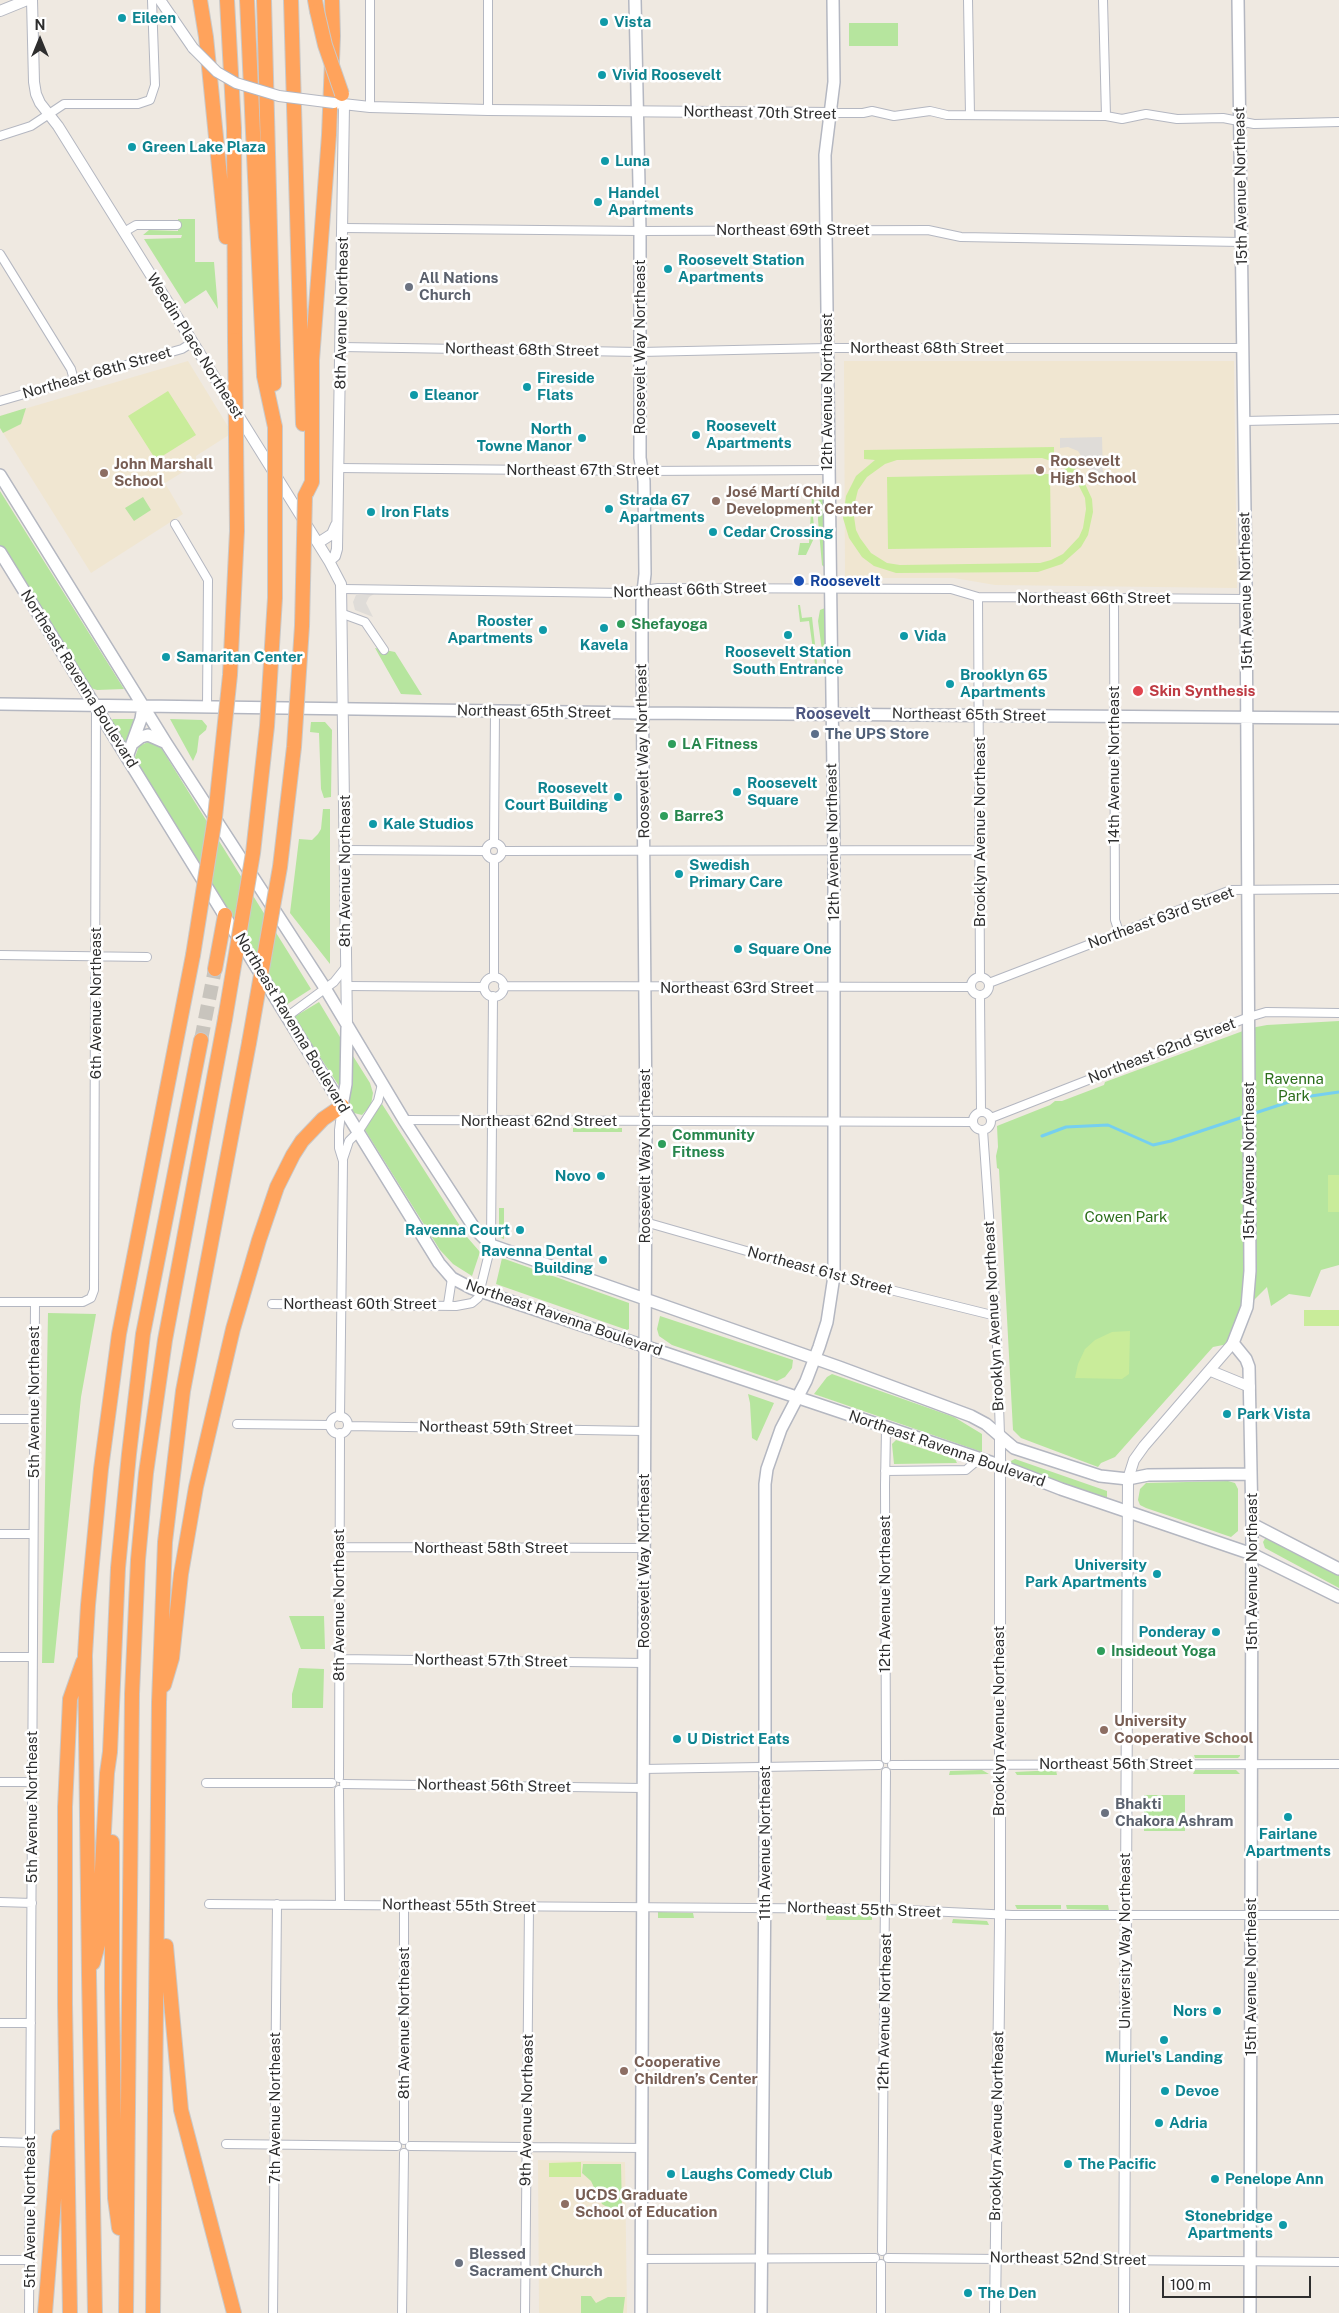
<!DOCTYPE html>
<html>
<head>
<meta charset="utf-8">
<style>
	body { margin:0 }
	#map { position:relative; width:1339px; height:2313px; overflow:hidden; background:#efe9e1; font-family:"Public Sans",sans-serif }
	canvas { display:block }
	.north { position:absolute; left:15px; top:15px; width:50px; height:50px; -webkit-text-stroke:4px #fff; paint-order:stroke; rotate:0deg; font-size:14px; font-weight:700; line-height:20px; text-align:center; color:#2e2e2e }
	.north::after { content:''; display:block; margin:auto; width:18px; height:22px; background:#2e2e2e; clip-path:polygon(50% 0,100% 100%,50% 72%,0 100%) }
	.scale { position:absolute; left:1162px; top:2276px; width:149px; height:22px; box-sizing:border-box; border:2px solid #2e2e2e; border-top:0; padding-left:6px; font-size:15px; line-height:18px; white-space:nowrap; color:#2e2e2e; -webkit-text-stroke:4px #fff; paint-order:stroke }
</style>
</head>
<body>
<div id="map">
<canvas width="1339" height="2313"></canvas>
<div class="north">N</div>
<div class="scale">100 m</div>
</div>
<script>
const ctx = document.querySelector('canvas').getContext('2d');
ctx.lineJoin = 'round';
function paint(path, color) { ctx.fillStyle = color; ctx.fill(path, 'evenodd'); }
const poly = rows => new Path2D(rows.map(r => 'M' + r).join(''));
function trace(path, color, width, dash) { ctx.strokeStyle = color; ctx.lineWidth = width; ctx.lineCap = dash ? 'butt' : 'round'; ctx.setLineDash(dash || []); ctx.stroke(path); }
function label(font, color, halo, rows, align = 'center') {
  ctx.font = font + ' "Public Sans",sans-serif'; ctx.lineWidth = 5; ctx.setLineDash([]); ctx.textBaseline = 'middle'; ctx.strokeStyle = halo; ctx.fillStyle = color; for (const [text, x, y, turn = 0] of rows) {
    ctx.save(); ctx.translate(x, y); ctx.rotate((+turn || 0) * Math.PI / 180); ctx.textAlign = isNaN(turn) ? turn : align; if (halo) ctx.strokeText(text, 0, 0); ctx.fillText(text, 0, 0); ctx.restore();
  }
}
const education = poly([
	[188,361,232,433,196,456,196,464,165,483,183,514,91,573,0,428,0,416],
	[844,361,1234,361,1237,588,995,585,954,578,845,578],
	[538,2160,625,2162,627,2313,539,2313]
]);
const green = poly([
	[849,23,898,23,898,46,849,46],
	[178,219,195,219,195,262,214,262,218,309,206,290,185,304,144,239,181,238,182,235,143,235,149,230,178,231],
	[26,408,21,424,3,433,0,428,0,416],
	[0,491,124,689,97,690,88,687,0,547],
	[819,492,823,492,824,567,822,565,818,520],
	[812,496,814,497,813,517,815,536,806,555,798,555,800,543,809,543],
	[143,497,151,510,134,521,125,508],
	[798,605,800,605,802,618,812,617,817,662,816,671,809,621,800,622],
	[825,608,826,680,818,621,820,610],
	[375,648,395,652,422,695,401,694],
	[113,719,133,719,136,721,124,745,110,721],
	[170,719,202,720,207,726,206,730,199,736,197,752,193,761],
	[311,722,325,722,332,730,331,797,324,798,321,789,319,733,310,732],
	[148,742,160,746,311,989,286,1005,133,757,135,757,139,746],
	[323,809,330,809,330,964,290,913,299,839,312,840,318,834,321,829],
	[319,1002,340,1037,342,1080,339,1086,294,1017],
	[1339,1021,1339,1265,1321,1270,1310,1297,1289,1294,1271,1306,1267,1287,1247,1307,1233,1343,1213,1347,1115,1457,1101,1463,1098,1467,1021,1438,1013,1430,999,1169,997,1168,996,1156,998,1147,997,1126,1050,1105,1055,1101,1062,1101,1104,1085,1105,1082,1251,1028,1267,1025],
	[353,1056,370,1083,373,1093,371,1105,362,1115,354,1113,347,1100,352,1088],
	[382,1104,467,1237,480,1252,472,1276,453,1264,440,1250,365,1130,365,1124],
	[573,1128,622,1128,622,1132,573,1132],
	[499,1208,504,1208,504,1239,499,1237],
	[502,1258,629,1303,629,1329,627,1330,496,1284],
	[48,1313,96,1314,81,1397,54,1663,42,1663],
	[660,1316,793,1360,792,1368,785,1377,777,1381,672,1345,659,1336,657,1329],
	[832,1374,954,1417,982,1434,982,1452,814,1394,827,1377],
	[748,1394,774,1403,757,1441,752,1438,750,1403],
	[896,1440,955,1459,957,1463,894,1464,892,1444],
	[1015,1459,1107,1491,1107,1498,1012,1466,1011,1461],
	[1228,1481,1235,1483,1238,1489,1238,1531,1231,1537,1146,1508,1140,1505,1138,1500,1140,1489,1146,1483],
	[1266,1537,1339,1574,1339,1588,1265,1548,1263,1542],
	[289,1616,324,1616,325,1649,301,1649],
	[299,1668,324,1669,323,1708,292,1708,292,1694],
	[1194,1755,1240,1755,1240,1756,1238,1758,1195,1758],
	[982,1770,989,1774,949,1775,950,1771],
	[1056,1770,1057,1775,1017,1775,1015,1772],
	[1195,1770,1236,1770,1240,1774,1193,1774],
	[1144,1795,1185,1795,1185,1831,1144,1831],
	[1015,1905,1061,1905,1061,1909,1017,1909],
	[1066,1905,1108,1905,1109,1910,1067,1909],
	[658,1912,693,1913,694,1918,658,1918],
	[827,1914,872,1915,872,1920,826,1920],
	[953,1919,987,1921,989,1925,952,1923],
	[583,2164,621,2164,622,2212,609,2212,607,2207,602,2204,591,2181,582,2173],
	[581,2296,591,2296,596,2303,608,2297,625,2297,623,2313,581,2313]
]);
const pitch = poly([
	[168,391,196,435,156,460,128,416],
	[1054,447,1054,454,1072,465,1081,475,1092,499,1093,512,1088,535,1081,547,1062,564,1038,572,896,573,874,566,862,557,849,538,843,518,846,496,856,476,875,460,864,459,864,450],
	[1042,458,1057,463,1075,478,1085,498,1086,509,1083,528,1079,537,1063,554,1051,560,1040,563,900,565,887,563,871,553,860,538,856,530,853,510,858,490,867,477,885,464,897,460],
	[1050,474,1051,547,888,549,887,477],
	[1328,1175,1339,1175,1339,1212,1328,1212],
	[1304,1310,1339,1310,1339,1326,1304,1326],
	[1130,1331,1129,1374,1122,1379,1075,1378,1078,1364,1085,1349,1095,1340,1112,1332],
	[581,2162,581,2177,549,2177,549,2163]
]);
const plaza = poly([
	[1102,437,1103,473,1093,474,1078,451,1068,447,1060,448,1060,438],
	[374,594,369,597,366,603,373,617,355,610,353,602,356,595]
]);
const stream = poly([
	[1252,1114,1304,1097,1339,1092],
	[1042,1136,1066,1127,1108,1125,1153,1145,1171,1141,1246,1116]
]);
const motorwayTunnel = poly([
	[201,1040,215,969]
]);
const minor = poly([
	[370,0,370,107],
	[968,0,970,115],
	[1103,0,1106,116],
	[488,110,488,0],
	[831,113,863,113,872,111,894,116,930,111,947,115,1106,116,1122,119,1146,114,1177,119,1223,118,1254,124,1339,122],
	[0,136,31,126,64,104,138,104,150,100,155,85,152,0],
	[344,228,640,231,928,230,961,237,1241,242],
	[124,232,136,225,177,225],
	[0,254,71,369,74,380],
	[342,347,640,352,827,348,1243,348],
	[0,401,182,349,193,342],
	[1244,421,1339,419],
	[339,468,642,471,828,470],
	[175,524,208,580,207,706],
	[343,589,622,593,658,588,951,589,978,597,1246,599],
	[978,597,980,977],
	[1114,598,1115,920,1119,932],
	[343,614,365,622,384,650],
	'486 851a8 8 0 1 1 16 0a8 8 0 1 1-16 0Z',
	[494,843,495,711],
	[345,850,485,851],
	[502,851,979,850],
	[0,955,147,957],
	'971 986a9 9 0 1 1 18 0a9 9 0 1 1-18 0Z',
	[494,977,494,859],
	'484 987a10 10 0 1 1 20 0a10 10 0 1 1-20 0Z',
	[989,983,1231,890,1339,889],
	[346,986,484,987],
	[503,986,971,987],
	[980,996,981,1111],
	[288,1016,334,982,346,967],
	'973 1121a9 9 0 1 1 18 0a9 9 0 1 1-18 0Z',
	[991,1118,1249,1017,1266,1012,1339,1013],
	[404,1120,973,1122],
	[983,1130,996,1316,1000,1435],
	[343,1159,349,1141,358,1132,378,1101,382,1084],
	[645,1222,834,1276,996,1316],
	[0,1302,83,1302,91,1298,94,1290,96,708],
	[272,1304,456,1306,472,1303,478,1298,491,1245,493,996],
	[448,1304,452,1278],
	'330 1425a9 9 0 1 1 18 0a9 9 0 1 1-18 0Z',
	[340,1417,343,1161,339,1148,339,1130,342,1106],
	[0,1419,34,1419],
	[237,1424,329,1425],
	[348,1426,643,1431],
	[885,1471,966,1470,979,1459],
	[0,1534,33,1534],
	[340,1547,643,1548],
	[0,1657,32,1657],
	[339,1659,644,1663],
	[886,1759,885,1485,886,1428],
	[892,1765,1339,1764],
	[643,1769,879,1765],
	[339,1778,340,1433],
	[0,1782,32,1782],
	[206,1783,332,1783],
	[344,1784,643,1788],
	[339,1790,340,1905],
	[0,1902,32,1903],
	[209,1904,885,1909,1012,1915,1339,1915],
	[404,1905,404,2140],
	[0,2023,31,2023],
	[0,2142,30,2143],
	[226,2144,397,2146],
	[410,2146,643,2148],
	[882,2251,886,1772],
	[888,2258,1339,2262],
	[641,2259,875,2258],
	[0,2260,30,2260],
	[29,2313,35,1302],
	[273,2313,277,1904],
	[402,2313,404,2153],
	[525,2313,529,1907],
	[881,2313,881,2264]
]);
const tertiary = poly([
	[32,0,34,82,36,94,40,103,58,126,329,561,341,584,347,1026],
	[160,0,193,48],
	[0,11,27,0],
	[334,103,370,107,488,110,831,113],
	[318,543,332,534,336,525],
	[329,561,335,556,337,549,344,105],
	[1211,1371,1250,1387],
	[995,2313,1000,1925,1000,1435],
	[1124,2313,1128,1479,1134,1460,1144,1446,1233,1343]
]);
const secondary = poly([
	[635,0,640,231,640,458,644,481,645,574,642,601,642,655,646,1121,641,2313],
	[1238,0,1246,585,1250,1271,1247,1307,1233,1343,1246,1359,1249,1367,1252,1524,1250,2313],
	[0,475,166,743,325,988,404,1120,475,1229,491,1245,839,1367,971,1416,986,1424,1014,1448,1100,1476,1128,1479,1148,1475,1251,1474],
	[0,552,439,1263,452,1278,471,1288,999,1465,1061,1489,1252,1554,1339,1597],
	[0,704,642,713,1339,718],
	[132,744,141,737,148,735,164,742],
	[127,757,141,719,143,706],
	[342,1106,346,1084,347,1028],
	[1252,1524,1339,1569],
	[761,2313,765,1874,765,1484,767,1469,781,1429,806,1381,819,1347,827,1322,834,1276,834,850,825,155,834,82,833,0]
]);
const motorway = poly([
	[200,0,206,37,226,237],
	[227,0,234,128,235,340],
	[247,0,264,376,275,427],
	[264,0,274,384],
	[291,0,303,424],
	[315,0,317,11],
	[305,496,312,482,312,360,329,135,333,36,332,0],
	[215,969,225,915],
	[164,1685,172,1658,181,1574,196,1487,233,1329,259,1240,277,1187,293,1155,302,1141,323,1119,342,1106],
	[112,1842,112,1988,115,2198,119,2228],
	[166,1946,181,2110,234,2313],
	[93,1963,98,1945,107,1773,110,1752,118,1568,129,1454,143,1334,201,1040],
	[45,2313,59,2137],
	[70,2313,65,2004,65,1807,70,1699,83,1662],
	[95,2313,89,1975,85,1655,88,1605,101,1469,119,1334,193,955],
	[126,2313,132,1694,138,1560,146,1473,165,1340,225,1019],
	[153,2313,159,1702,165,1542,183,1391,249,1043]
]);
const tertiaryBridge = poly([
	[193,48,217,72,236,83,279,96,334,103]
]);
const motorwayBridge = poly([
	[317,11,325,45,342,94],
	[193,955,215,817,230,675,237,531,235,340],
	[225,1019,253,853,267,726,275,598,275,427],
	[249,1043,280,867,294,747,302,626,305,496]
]);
const markers = [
	[122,18,5,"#0f9aa8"],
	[604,22,5,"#0f9aa8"],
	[602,75,5,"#0f9aa8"],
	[132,147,5,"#0f9aa8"],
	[605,161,5,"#0f9aa8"],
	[598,202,5,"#0f9aa8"],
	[668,269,5,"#0f9aa8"],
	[409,287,5,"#6b7280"],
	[527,387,5,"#0f9aa8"],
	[414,395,5,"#0f9aa8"],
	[696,435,5,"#0f9aa8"],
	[582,438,5,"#0f9aa8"],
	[1040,470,5,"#8d6e63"],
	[104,473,5,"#8d6e63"],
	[716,501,5,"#8d6e63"],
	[609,509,5,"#0f9aa8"],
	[371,512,5,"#0f9aa8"],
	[713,532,5,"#0f9aa8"],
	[799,581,6,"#1a4fb4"],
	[621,624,5,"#2e9e5b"],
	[604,628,5,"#0f9aa8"],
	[543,630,5,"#0f9aa8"],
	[788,635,5,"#0f9aa8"],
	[904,636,5,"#0f9aa8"],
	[166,657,5,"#0f9aa8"],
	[950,684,5,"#0f9aa8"],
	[1138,691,6,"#e0444e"],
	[815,734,5,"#5c6f8a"],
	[672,744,5,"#2e9e5b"],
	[737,792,5,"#0f9aa8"],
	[618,797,5,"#0f9aa8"],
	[664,816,5,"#2e9e5b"],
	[373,824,5,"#0f9aa8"],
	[679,874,5,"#0f9aa8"],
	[738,949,5,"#0f9aa8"],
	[662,1144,5,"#2e9e5b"],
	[601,1176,5,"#0f9aa8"],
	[520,1230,5,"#0f9aa8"],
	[603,1260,5,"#0f9aa8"],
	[1227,1414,5,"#0f9aa8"],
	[1157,1574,5,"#0f9aa8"],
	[1216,1632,5,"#0f9aa8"],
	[1101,1651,5,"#2e9e5b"],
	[1104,1730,5,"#8d6e63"],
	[677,1739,5,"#0f9aa8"],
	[1105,1813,5,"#6b7280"],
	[1288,1817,5,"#0f9aa8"],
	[1217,2011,5,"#0f9aa8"],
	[1164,2040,5,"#0f9aa8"],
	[624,2071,5,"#8d6e63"],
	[1165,2091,5,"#0f9aa8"],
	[1159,2123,5,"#0f9aa8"],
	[1068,2164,5,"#0f9aa8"],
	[671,2174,5,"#0f9aa8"],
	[1215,2179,5,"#0f9aa8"],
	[565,2204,5,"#8d6e63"],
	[1283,2225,5,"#0f9aa8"],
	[459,2263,5,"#6b7280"],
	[968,2293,5,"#0f9aa8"]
];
const cultureNames = [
	["Eileen",132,18],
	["Vista",614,22],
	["Vivid Roosevelt",612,75],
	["Green Lake Plaza",142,147],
	["Luna",615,161],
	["Handel",608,193],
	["Apartments",608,210],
	["Roosevelt Station",678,260],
	["Apartments",678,277],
	["Fireside",537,378],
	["Flats",537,395],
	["Eleanor",424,395],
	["Roosevelt",706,426],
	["Apartments",706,443],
	["North",572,429,"right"],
	["Towne Manor",572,446,"right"],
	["Strada 67",619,500],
	["Apartments",619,517],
	["Iron Flats",381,512],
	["Cedar Crossing",723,532],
	["Rooster",533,621,"right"],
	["Apartments",533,638,"right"],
	["Vida",914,636],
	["Kavela",604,645,"center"],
	["Roosevelt Station",788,652,"center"],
	["South Entrance",788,669,"center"],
	["Samaritan Center",176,657],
	["Brooklyn 65",960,675],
	["Apartments",960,692],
	["Roosevelt",747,783],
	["Square",747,800],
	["Roosevelt",608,788,"right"],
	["Court Building",608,805,"right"],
	["Kale Studios",383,824],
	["Swedish",689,865],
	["Primary Care",689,882],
	["Square One",748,949],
	["Novo",591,1176,"right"],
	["Ravenna Court",510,1230,"right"],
	["Ravenna Dental",593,1251,"right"],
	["Building",593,1268,"right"],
	["Park Vista",1237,1414],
	["University",1147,1565,"right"],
	["Park Apartments",1147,1582,"right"],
	["Ponderay",1206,1632,"right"],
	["U District Eats",687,1739],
	["Fairlane",1288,1834,"center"],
	["Apartments",1288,1851,"center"],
	["Nors",1207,2011,"right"],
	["Muriel's Landing",1164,2057,"center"],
	["Devoe",1175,2091],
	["Adria",1169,2123],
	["The Pacific",1078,2164],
	["Laughs Comedy Club",681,2174],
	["Penelope Ann",1225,2179],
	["Stonebridge",1273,2216,"right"],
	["Apartments",1273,2233,"right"],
	["The Den",978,2293]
];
const streetNames = [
	["Northeast 70th Street",760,113,1],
	["15th Avenue Northeast",1241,186,-91],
	["Northeast 69th Street",793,230],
	["8th Avenue Northeast",342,313,-89],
	["Weedin Place Northeast",195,346,58],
	["Roosevelt Way Northeast",640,347,-90],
	["Northeast 68th Street",927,348],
	["Northeast 68th Street",522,350,1],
	["Northeast 68th Street",97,373,-16],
	["12th Avenue Northeast",827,392,-90],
	["Northeast 67th Street",583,470],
	["Northeast 66th Street",690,590,-2],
	["15th Avenue Northeast",1246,591,-91],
	["Northeast 66th Street",1094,598],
	["Northeast Ravenna Boulevard",79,679,58],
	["Northeast 65th Street",534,712,1],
	["Northeast 65th Street",969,715,1],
	["Roosevelt Way Northeast",643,751,-91],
	["14th Avenue Northeast",1114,765,-90],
	["Brooklyn Avenue Northeast",980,832,-90],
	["12th Avenue Northeast",833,842,-91],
	["8th Avenue Northeast",345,871,-90],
	["Northeast 63rd Street",1161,918,-20],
	["Northeast 63rd Street",737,988],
	["6th Avenue Northeast",96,1003,-90],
	["Northeast Ravenna Boulevard",292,1023,59],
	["Northeast 62nd Street",1162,1051,-21],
	["Northeast 62nd Street",539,1121],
	["Roosevelt Way Northeast",645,1156,-90],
	["15th Avenue Northeast",1249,1161,-90],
	["Northeast 61st Street",820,1271,15],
	["Northeast 60th Street",360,1304],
	["Brooklyn Avenue Northeast",994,1316,-93],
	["Northeast Ravenna Boulevard",564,1318,19],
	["5th Avenue Northeast",34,1402,-90],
	["Northeast 59th Street",496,1428,1],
	["Northeast Ravenna Boulevard",947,1449,19],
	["Northeast 58th Street",491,1548],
	["Roosevelt Way Northeast",644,1561,-90],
	["15th Avenue Northeast",1252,1572,-90],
	["12th Avenue Northeast",885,1594,-90],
	["8th Avenue Northeast",339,1605,-90],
	["Northeast 57th Street",491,1661,1],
	["Brooklyn Avenue Northeast",999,1721,-90],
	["Northeast 56th Street",1116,1764],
	["Northeast 56th Street",494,1786,1],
	["5th Avenue Northeast",32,1807,-90],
	["11th Avenue Northeast",765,1843,-90],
	["Northeast 55th Street",459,1906,1],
	["Northeast 55th Street",864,1910,2],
	["University Way Northeast",1125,1941,-90],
	["15th Avenue Northeast",1251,1977,-90],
	["12th Avenue Northeast",885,2012,-89],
	["8th Avenue Northeast",404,2023,-90],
	["7th Avenue Northeast",275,2108,-90],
	["9th Avenue Northeast",527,2110,-89],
	["Brooklyn Avenue Northeast",997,2126,-89],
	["5th Avenue Northeast",30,2212,-90],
	["Northeast 52nd Street",1068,2259,1]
];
const worshipNames = [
	["All Nations",419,278],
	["Church",419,295],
	["Bhakti",1115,1804],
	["Chakora Ashram",1115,1821],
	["Blessed",469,2254],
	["Sacrament Church",469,2271]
];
const educationNames = [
	["Roosevelt",1050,461],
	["High School",1050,478],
	["John Marshall",114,464],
	["School",114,481],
	["José Martí Child",726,492],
	["Development Center",726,509],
	["University",1114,1721],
	["Cooperative School",1114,1738],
	["Cooperative",634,2062],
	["Children’s Center",634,2079],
	["UCDS Graduate",575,2195],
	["School of Education",575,2212]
];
const transitNames = [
	["Roosevelt",810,581]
];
const leisureNames = [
	["Shefayoga",631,624],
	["LA Fitness",682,744],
	["Barre3",674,816],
	["Community",672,1135],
	["Fitness",672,1152],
	["Insideout Yoga",1111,1651]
];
const healthNames = [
	["Skin Synthesis",1149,691]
];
const serviceNames = [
	["The UPS Store",825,734]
];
const parkNames = [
	["Ravenna",1294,1079],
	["Park",1294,1096],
	["Cowen Park",1126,1217]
];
const neighbourhoodNames = [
	["Roosevelt",833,714]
];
paint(education, '#f0e6d1');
paint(green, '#b6e59e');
paint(pitch, '#c9ec9a');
paint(plaza, '#dfdcd8');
trace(stream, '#75cff0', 3);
trace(motorwayTunnel, '#c8c4bd', 14, [14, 7]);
trace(minor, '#b4b7c1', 10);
trace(tertiary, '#b4b7c1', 12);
trace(secondary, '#b4b7c1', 14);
trace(motorway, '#c9c9c9', 16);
trace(minor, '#fff', 8);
trace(tertiary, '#fff', 10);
trace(secondary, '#fff', 11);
trace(motorway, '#ffa35c', 14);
trace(tertiaryBridge, '#b4b7c1', 12, []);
trace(motorwayBridge, '#c9c9c9', 16, []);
trace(tertiaryBridge, '#fff', 10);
trace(motorwayBridge, '#ffa35c', 14);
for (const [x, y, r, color] of markers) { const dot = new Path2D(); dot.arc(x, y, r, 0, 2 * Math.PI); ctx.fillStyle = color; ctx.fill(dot); trace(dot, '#fff', 2); }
label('bold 15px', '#0d838f', '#fff', cultureNames, 'left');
label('15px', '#2e2e2e', '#fff', streetNames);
label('bold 15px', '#5b616d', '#fff', worshipNames, 'left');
label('bold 15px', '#785e54', '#fff', educationNames, 'left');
label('bold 15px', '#164399', '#fff', transitNames, 'left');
label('bold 15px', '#27864d', '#fff', leisureNames, 'left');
label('bold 15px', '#be3a42', '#fff', healthNames, 'left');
label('bold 15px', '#4e5e75', '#fff', serviceNames, 'left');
label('15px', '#2c6e1b', '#fff', parkNames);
label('bold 16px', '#4d5680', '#fff', neighbourhoodNames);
</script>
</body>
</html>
